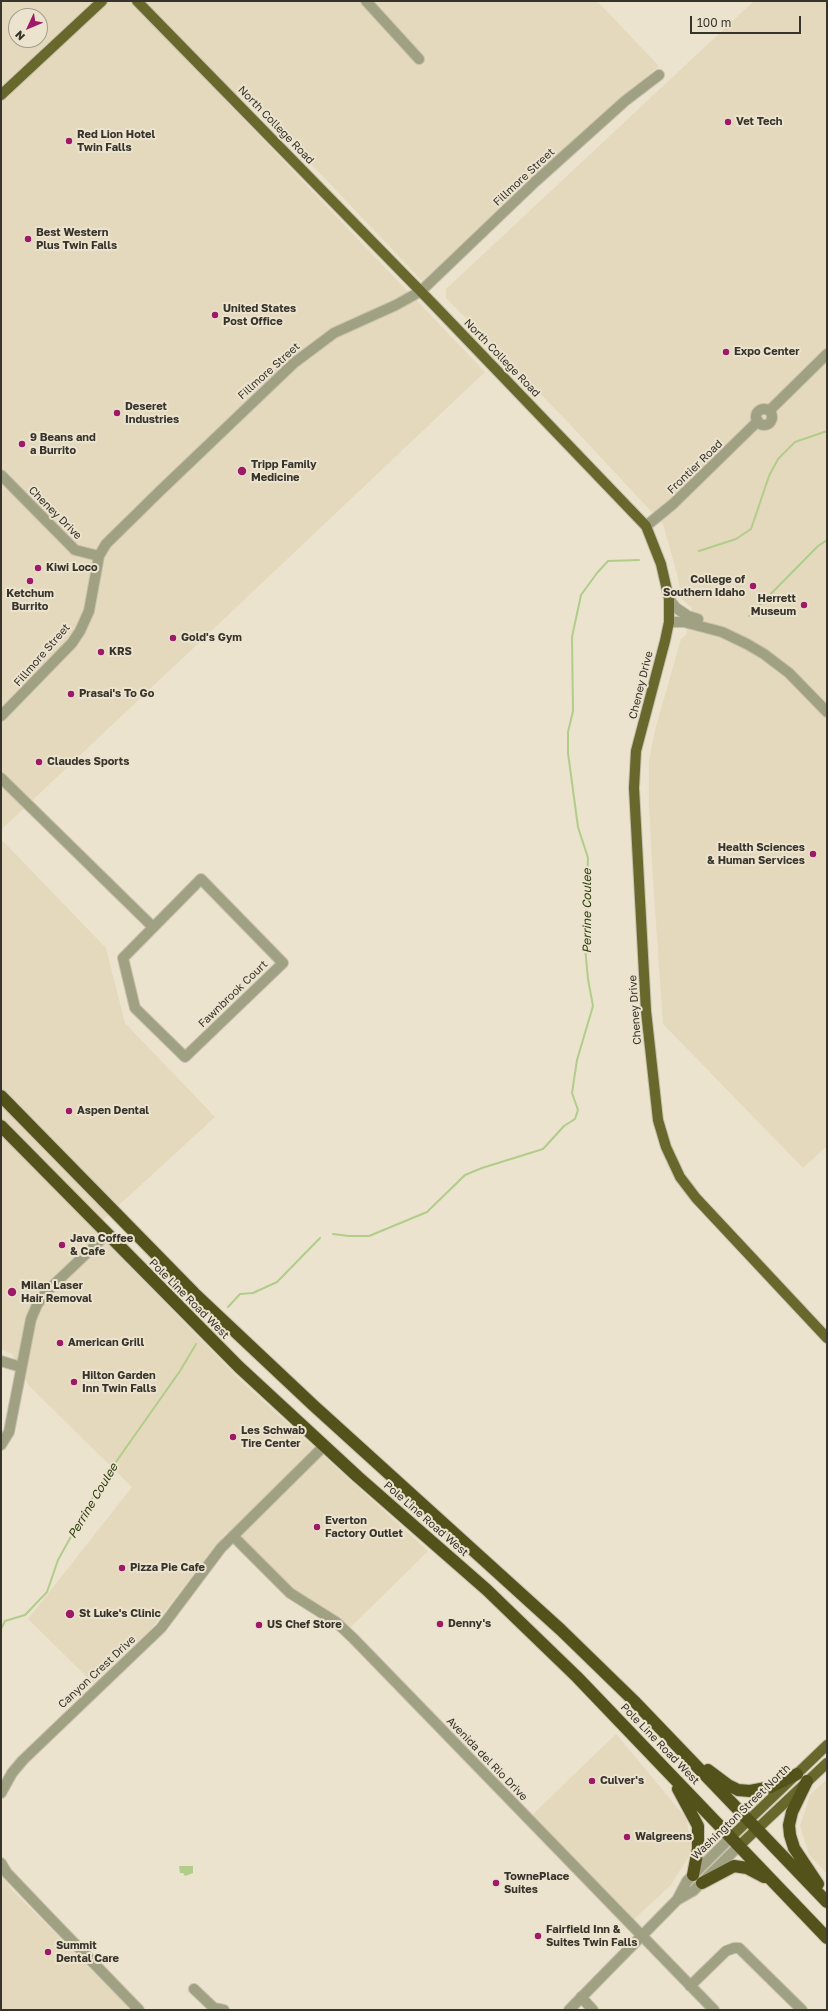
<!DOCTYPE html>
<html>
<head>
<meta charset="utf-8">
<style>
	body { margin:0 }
	#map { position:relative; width:828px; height:2011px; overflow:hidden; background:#ebe3ce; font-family:"Golos Text",sans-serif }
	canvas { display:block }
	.frame { position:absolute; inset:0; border:2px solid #37342b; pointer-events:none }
	.north { position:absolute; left:8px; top:8px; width:40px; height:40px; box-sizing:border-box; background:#ebe3ce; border:1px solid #a39d8d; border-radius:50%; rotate:226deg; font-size:11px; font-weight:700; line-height:16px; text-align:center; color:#37342b }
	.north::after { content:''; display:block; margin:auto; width:14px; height:18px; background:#9e1968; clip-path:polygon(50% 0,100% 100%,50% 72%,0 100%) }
	.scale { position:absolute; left:690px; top:16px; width:111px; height:18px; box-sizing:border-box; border:2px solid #37342b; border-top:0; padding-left:5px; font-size:12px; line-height:14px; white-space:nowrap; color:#37342b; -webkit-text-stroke:3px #ebe3ce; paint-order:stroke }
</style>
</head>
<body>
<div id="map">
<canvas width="828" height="2011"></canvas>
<div class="frame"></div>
<div class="north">N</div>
<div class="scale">100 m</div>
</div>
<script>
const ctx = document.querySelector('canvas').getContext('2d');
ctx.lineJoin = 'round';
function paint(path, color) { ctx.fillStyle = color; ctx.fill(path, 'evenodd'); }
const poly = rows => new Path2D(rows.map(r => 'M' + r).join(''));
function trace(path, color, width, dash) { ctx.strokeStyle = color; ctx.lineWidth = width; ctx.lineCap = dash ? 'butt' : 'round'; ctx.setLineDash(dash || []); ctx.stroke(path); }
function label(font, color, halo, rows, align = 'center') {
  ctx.font = font + ' "Golos Text",sans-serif'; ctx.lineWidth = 4; ctx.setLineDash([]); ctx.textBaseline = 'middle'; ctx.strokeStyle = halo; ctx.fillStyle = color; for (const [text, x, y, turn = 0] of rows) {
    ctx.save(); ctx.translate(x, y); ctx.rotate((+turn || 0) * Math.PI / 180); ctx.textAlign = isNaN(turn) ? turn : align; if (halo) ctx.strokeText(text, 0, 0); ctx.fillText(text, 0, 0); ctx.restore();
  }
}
const built = poly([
	[1,1,597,1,659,66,424,283,240,89,227,102,485,372,1,830],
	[16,16,40,16,40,40,16,40],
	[754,1,827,1,827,1146,803,1168,663,1024,653,880,649,807,649,761,655,730,681,639,686,635,692,608,682,599,677,574,663,524,564,418,446,298,446,289],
	[1,839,106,948,125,1023,215,1117,93,1229,242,1382,428,1551,351,1627,299,1594,268,1564,227,1532,150,1630,93,1683,28,1619,132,1487,29,1386,12,1354,1,1349],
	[616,1734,686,1818,693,1850,670,1886,633,1920,531,1816],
	[827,1779,827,1874,809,1855,800,1826,810,1795],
	[1,1872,11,1889,132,2010,1,2010]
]);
const water = poly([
	[179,1866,193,1866,193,1873,185,1876,183,1873,180,1873]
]);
const stream = poly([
	[699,551,736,539,751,529,769,476,778,459,795,442,827,431],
	[749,616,818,546,827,540],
	[333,1234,349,1236,369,1236,427,1212,465,1175,482,1168,543,1149,564,1126,575,1119,578,1110,572,1093,577,1060,593,1006,588,979,585,947,588,858,578,827,568,753,568,732,573,711,572,637,581,595,597,573,608,561,639,560],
	[228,1307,240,1294,253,1293,277,1282,320,1238],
	[1,1629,5,1621,25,1615,47,1592,58,1560,99,1486,180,1371,196,1344]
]);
const minor = poly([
	[366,1,419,59],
	'756 417a8 8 0 1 1 16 0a8 8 0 1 1-16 0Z',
	[769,411,827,354],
	[1,475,75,550,99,556],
	[646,526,673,504,758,421],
	[669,599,676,608,688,616,698,619],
	[669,622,684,622,722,632,747,644,764,654,789,673,827,712],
	[1,716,72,643,80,631,89,611,99,556,106,544,161,490,294,363,334,333,396,305,421,291,536,181,625,101,659,75],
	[1,778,153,927],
	[201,879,283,963,185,1057,135,1008,123,958,201,879],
	[1,1361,21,1367],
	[1,1445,9,1432,31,1319,37,1305,46,1292,107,1234],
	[233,1536,290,1593,336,1622,353,1638,714,2010],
	[1,1793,12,1773,23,1760,161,1628,221,1548,324,1446],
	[1,1863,7,1873,48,1916,139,2010],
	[677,1900,687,1881,731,1837],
	[690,1986,726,1951,734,1948,739,1948,802,2010],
	[194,1989,214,2008,224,2010],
	[581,1997,593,2010],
	[569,2010,677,1900,693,1891,739,1846]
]);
const major = poly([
	[137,1,436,307,646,526,661,564,669,599,669,622,665,641,636,751,634,788,646,1011,658,1120,666,1147,680,1177,696,1198,827,1338],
	[1,95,102,1],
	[731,1837,827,1745],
	[739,1846,827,1763]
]);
const highway = poly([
	[1,1096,194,1293,313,1405,561,1630,634,1701,827,1902],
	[1,1126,239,1367,358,1477,487,1590,577,1677,827,1938],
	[708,1770,728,1785,738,1790,750,1791,771,1787,797,1774],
	[807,1781,792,1812,789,1825,790,1835,794,1848,818,1884],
	[678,1789,698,1826,698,1849,693,1875],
	[702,1883,734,1866,747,1868,764,1877]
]);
const markers = [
	[728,122,4,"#9e1968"],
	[69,141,4,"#9e1968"],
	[28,239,4,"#9e1968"],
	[215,315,4,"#9e1968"],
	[726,352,4,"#9e1968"],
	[117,413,4,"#9e1968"],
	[22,444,4,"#9e1968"],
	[242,471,5,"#9e1968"],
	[38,568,4,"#9e1968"],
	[30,581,4,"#9e1968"],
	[753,586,4,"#9e1968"],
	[804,605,4,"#9e1968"],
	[173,638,4,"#9e1968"],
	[101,652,4,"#9e1968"],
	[71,694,4,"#9e1968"],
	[39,762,4,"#9e1968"],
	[813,854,4,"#9e1968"],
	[69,1111,4,"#9e1968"],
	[62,1245,4,"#9e1968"],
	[12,1292,5,"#9e1968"],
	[60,1343,4,"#9e1968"],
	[74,1382,4,"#9e1968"],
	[233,1437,4,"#9e1968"],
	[317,1527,4,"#9e1968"],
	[122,1568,4,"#9e1968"],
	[70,1614,5,"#9e1968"],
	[440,1624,4,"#9e1968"],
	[259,1625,4,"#9e1968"],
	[592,1781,4,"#9e1968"],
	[627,1837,4,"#9e1968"],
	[496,1883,4,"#9e1968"],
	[538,1936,4,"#9e1968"],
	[48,1952,4,"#9e1968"]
];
const poiNames = [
	["Vet Tech",736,122],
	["Red Lion Hotel",77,135],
	["Twin Falls",77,148],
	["Best Western",36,233],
	["Plus Twin Falls",36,246],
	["United States",223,309],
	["Post Office",223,322],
	["Expo Center",734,352],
	["Deseret",125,407],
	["Industries",125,420],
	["9 Beans and",30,438],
	["a Burrito",30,451],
	["Tripp Family",251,465],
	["Medicine",251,478],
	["Kiwi Loco",46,568],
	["College of",745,580,"right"],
	["Southern Idaho",745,593,"right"],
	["Ketchum",30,594,"center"],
	["Burrito",30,607,"center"],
	["Herrett",796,599,"right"],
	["Museum",796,612,"right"],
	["Gold's Gym",181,638],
	["KRS",109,652],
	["Prasai's To Go",79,694],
	["Claudes Sports",47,762],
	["Health Sciences",805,848,"right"],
	["& Human Services",805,861,"right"],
	["Aspen Dental",77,1111],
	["Java Coffee",70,1239],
	["& Cafe",70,1252],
	["Milan Laser",21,1286],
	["Hair Removal",21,1299],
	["American Grill",68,1343],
	["Hilton Garden",82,1376],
	["Inn Twin Falls",82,1389],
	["Les Schwab",241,1431],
	["Tire Center",241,1444],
	["Everton",325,1521],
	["Factory Outlet",325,1534],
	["Pizza Pie Cafe",130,1568],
	["St Luke's Clinic",79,1614],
	["Denny's",448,1624],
	["US Chef Store",267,1625],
	["Culver's",600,1781],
	["Walgreens",635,1837],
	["TownePlace",504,1877],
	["Suites",504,1890],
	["Fairfield Inn &",546,1930],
	["Suites Twin Falls",546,1943],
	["Summit",56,1946],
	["Dental Care",56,1959]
];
const streetNames = [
	["North College Road",276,125,46],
	["Fillmore Street",524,177,-43],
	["North College Road",502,358,46],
	["Fillmore Street",269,371,-42],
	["Frontier Road",695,467,-44],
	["Cheney Drive",55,513,45],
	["Fillmore Street",42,655,-49],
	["Cheney Drive",641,685,-76],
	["Fawnbrook Court",233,994,-44],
	["Cheney Drive",635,1010,-94],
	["Pole Line Road West",189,1299,45],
	["Pole Line Road West",426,1519,41],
	["Canyon Crest Drive",97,1672,-43],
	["Pole Line Road West",660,1744,46],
	["Avenida del Rio Drive",487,1759,46],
	["Washington Street North",741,1812,-44]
];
const waterNames = [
	["Perrine Coulee",587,911,-90],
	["Perrine Coulee",93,1501,-59]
];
paint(built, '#e5d9bd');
paint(water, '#b0cd8a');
trace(stream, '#b0cd8a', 2);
trace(minor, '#c7c0ad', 12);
trace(major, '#c7c0ad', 12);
trace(highway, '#c7c0ad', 14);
trace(minor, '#a0a082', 10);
trace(major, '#68672c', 10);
trace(highway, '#54521b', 12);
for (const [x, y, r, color] of markers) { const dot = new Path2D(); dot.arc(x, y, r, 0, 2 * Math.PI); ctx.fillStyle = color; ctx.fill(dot); trace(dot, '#ebe3ce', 1.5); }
label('bold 11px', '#37342b', '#ebe3ce', poiNames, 'left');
label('11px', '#37342b', '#ebe3ce', streetNames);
label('italic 12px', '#2d3f0e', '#ebe3ce', waterNames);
</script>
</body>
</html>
